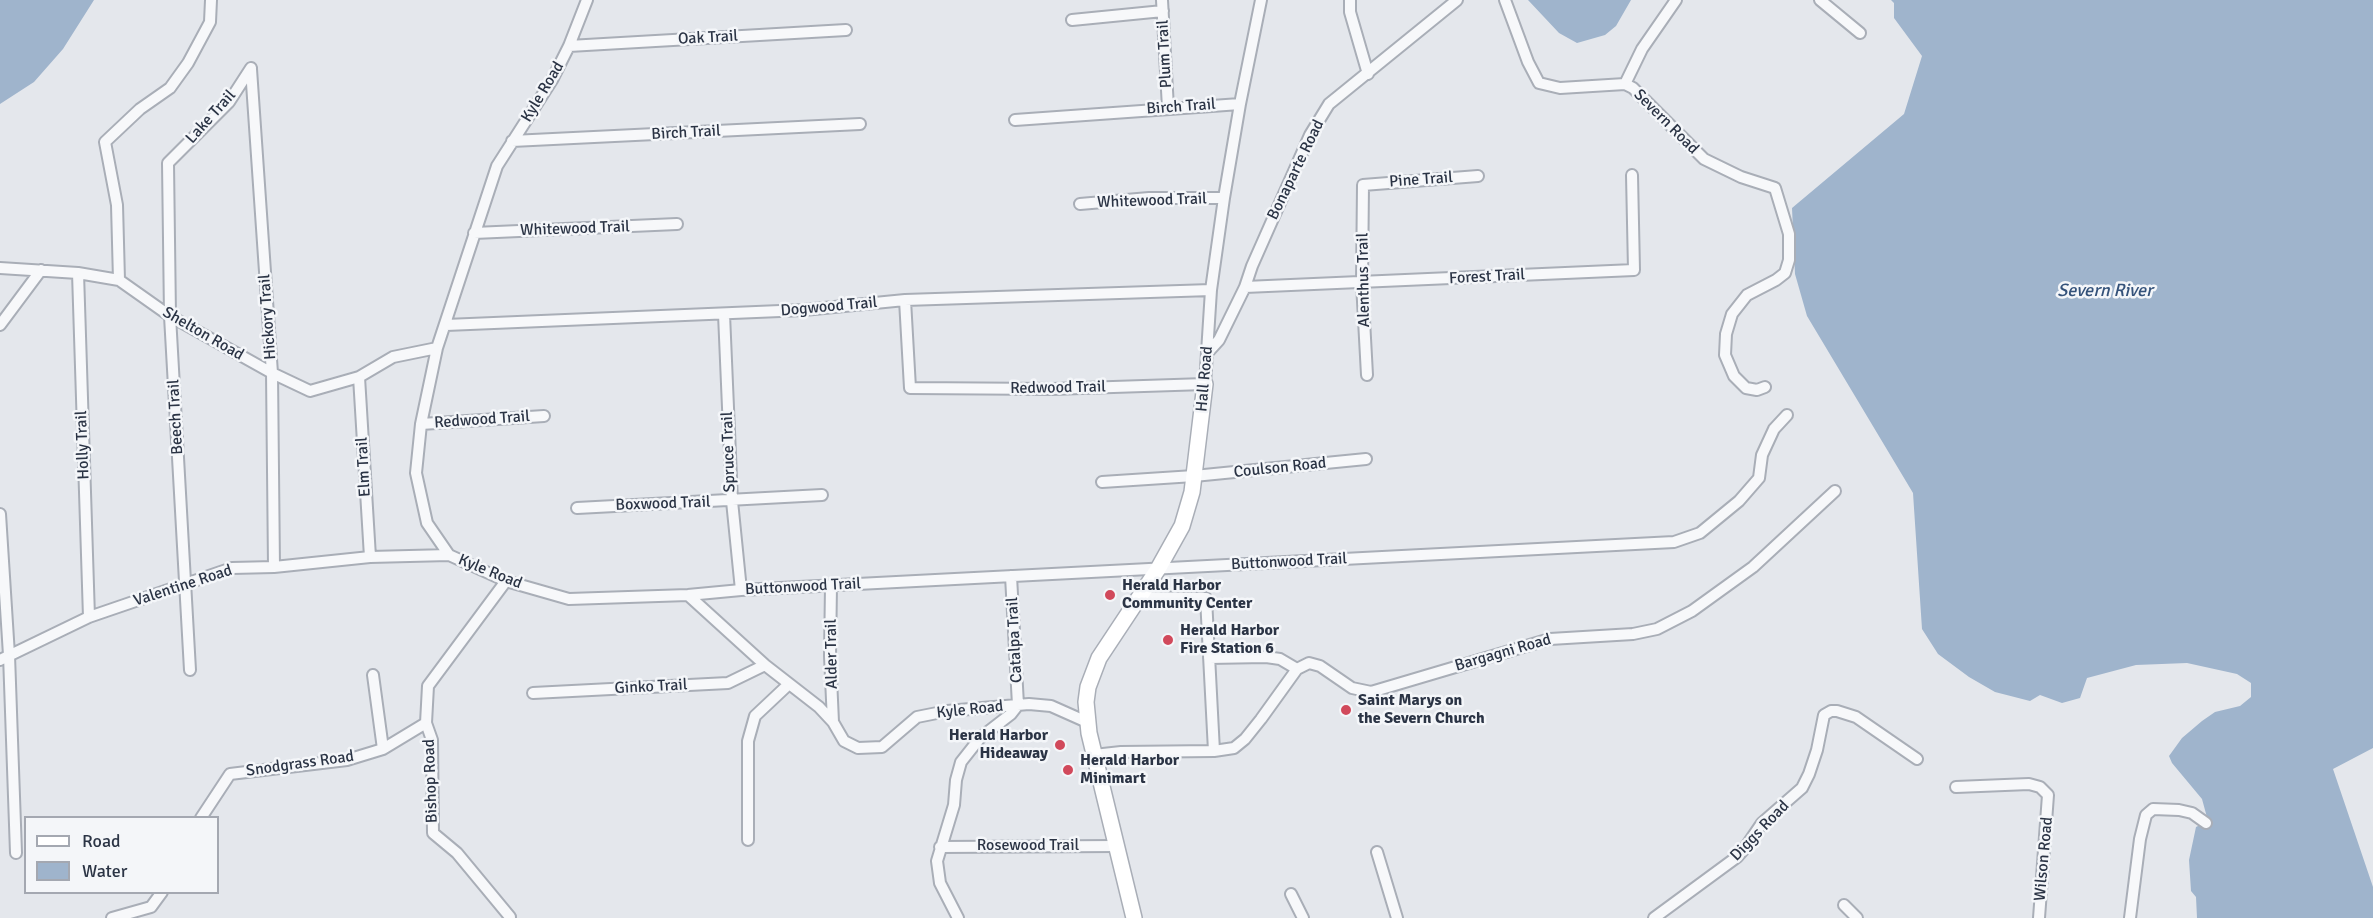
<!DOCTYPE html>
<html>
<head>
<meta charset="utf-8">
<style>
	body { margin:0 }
	#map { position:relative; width:2373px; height:918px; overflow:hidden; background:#e4e7ec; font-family:Signika,sans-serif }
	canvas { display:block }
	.legend { position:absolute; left:24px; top:816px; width:195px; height:78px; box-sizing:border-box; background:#f4f6f9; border:2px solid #a4a8b1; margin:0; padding:8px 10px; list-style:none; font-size:18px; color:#2b3445 }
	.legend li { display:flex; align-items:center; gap:12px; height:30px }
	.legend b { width:30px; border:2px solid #a4a8b1 }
</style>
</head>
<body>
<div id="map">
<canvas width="2373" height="918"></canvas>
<ul class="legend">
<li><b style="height:8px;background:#fff"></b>Road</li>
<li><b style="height:16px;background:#9fb4cc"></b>Water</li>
</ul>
</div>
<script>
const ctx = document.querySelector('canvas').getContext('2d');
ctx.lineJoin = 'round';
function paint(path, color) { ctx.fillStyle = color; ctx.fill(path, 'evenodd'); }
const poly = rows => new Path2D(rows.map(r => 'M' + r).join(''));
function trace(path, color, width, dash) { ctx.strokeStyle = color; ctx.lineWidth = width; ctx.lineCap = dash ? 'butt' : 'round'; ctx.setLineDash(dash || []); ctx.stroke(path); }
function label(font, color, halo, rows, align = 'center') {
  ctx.font = font + ' Signika,sans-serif'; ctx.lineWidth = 5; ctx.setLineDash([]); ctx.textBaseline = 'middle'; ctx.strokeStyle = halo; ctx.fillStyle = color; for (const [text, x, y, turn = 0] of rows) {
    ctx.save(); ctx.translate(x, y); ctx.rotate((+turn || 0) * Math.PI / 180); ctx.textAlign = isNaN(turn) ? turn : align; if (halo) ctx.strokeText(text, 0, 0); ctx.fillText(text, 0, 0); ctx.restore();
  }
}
const water = poly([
	[0,0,94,0,63,49,34,82,0,104],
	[1528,0,1631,0,1616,26,1605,35,1577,43,1559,33],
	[1891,0,2373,0,2373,748,2333,769,2373,887,2373,918,2197,918,2196,897,2191,891,2189,860,2196,827,2208,821,2202,799,2172,763,2169,756,2182,738,2202,721,2215,712,2240,706,2251,697,2251,683,2237,674,2187,663,2136,665,2087,678,2080,698,2062,703,2040,695,2030,701,1995,692,1969,677,1938,654,1922,629,1913,493,1807,316,1795,274,1792,208,1904,114,1922,56,1894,18,1894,3]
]);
const street = poly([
	[587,0,569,46,552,80,497,166,437,348,421,424,416,473,427,523,449,555,506,581,569,599,688,595,741,590,1674,542,1700,533,1739,501,1759,478,1762,455,1774,429,1787,415],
	[1162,0,1168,108],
	[1350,0,1350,12,1368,74],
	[1505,0,1528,62,1539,83,1560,88,1625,84,1633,88,1704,159,1741,177,1775,188,1789,234,1789,260,1785,273,1776,280,1747,295,1732,314,1726,334,1725,355,1734,376,1746,388,1757,390,1765,387],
	[1820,0,1860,33],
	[1072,20,1163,11],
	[569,46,846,30],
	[251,69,272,373,274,567],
	[1625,84,1642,49,1676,0],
	[1015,120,1240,104],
	[512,141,860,124],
	[1080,204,1149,198,1224,198],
	[474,233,677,224],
	[0,268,78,273,119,280,170,316,272,373,310,391,359,377,393,357,437,348],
	[78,273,89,617],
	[119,280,117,205,105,142,140,109,170,88,188,63,210,22,211,0],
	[1245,287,1634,270,1632,175],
	[905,300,910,388,1052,389,1205,384,1211,290,1224,198,1240,104,1261,0],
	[724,314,732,501,741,590],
	[0,325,41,270],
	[446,325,804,310,905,300,1211,290],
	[1208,352,1219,340,1245,287,1252,266,1310,135,1329,104,1457,0],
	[1367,375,1362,283,1363,185,1478,176],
	[359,377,370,557],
	[421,424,544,416],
	[1102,482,1194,476,1366,459],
	[577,508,822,495],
	[0,514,9,655,16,853],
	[1011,576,1018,705],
	[506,581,428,686,426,723,432,740,433,833,457,853,510,917],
	[831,586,830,656,833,722],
	[688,595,765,665,819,707,833,722,844,741,858,748,882,747,917,717,947,711,1029,704,1051,706,1087,722],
	[1139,597,1206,598,1214,751],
	[1209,658,1266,657,1280,659,1297,669],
	[0,660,89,617,232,568,274,567,370,557,449,555],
	[190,670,170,316,168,163,229,102,251,68],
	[373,675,383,749],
	[533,693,728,683,765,665],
	[1094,755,1121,752,1214,751,1234,748,1245,739,1261,719,1297,669,1309,663,1320,666,1352,688,1371,692,1550,639,1633,634,1657,629,1692,611,1753,567,1835,491],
	[1956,787,2029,784,2040,787,2048,795,2039,918],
	[201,818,230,774,347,760,383,749,426,723],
	[748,840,748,741,755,716,789,684],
	[940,847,1117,846],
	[1377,852,1397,918],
	[1291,894,1303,918],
	[1844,905,1857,918],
	[112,918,151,907,162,892],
	[958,918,940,883,937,861,954,805,956,780,961,762,980,738,1011,714,1018,705],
	[1654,918,1737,857,1745,848,1762,823,1802,788,1809,774,1817,750,1824,715,1831,711,1837,711,1856,717,1917,759],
	[2130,918,2140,839,2146,815,2153,809,2179,810,2192,813,2206,823]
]);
const secondary = poly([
	[1134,918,1089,733,1086,702,1088,687,1099,658,1158,569,1182,526,1192,492,1205,384]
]);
const markers = [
	[1110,595,6,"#d1495b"],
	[1168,640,6,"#d1495b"],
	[1346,710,6,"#d1495b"],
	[1060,745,6,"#d1495b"],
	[1068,770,6,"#d1495b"]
];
const streetNames = [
	["Oak Trail",708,38,-3],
	["Plum Trail",1165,54,-93],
	["Kyle Road",543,92,-59],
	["Birch Trail",1181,107,-4],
	["Lake Trail",211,117,-48],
	["Severn Road",1666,122,45],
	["Birch Trail",686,133,-3],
	["Bonaparte Road",1296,170,-64],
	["Pine Trail",1421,180,-4],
	["Whitewood Trail",1152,201,-2],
	["Whitewood Trail",575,229,-2],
	["Forest Trail",1487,277,-3],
	["Alenthus Trail",1364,280,-91],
	["Dogwood Trail",829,307,-5],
	["Hickory Trail",268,317,-94],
	["Shelton Road",203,334,30],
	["Hall Road",1205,379,-85],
	["Redwood Trail",1058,388,-1],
	["Beech Trail",176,417,-93],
	["Redwood Trail",482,420,-4],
	["Holly Trail",83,445,-92],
	["Spruce Trail",729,452,-92],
	["Elm Trail",364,467,-93],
	["Coulson Road",1280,468,-6],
	["Boxwood Trail",663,504,-2],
	["Buttonwood Trail",1289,562,-3],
	["Kyle Road",490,572,22],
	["Valentine Road",183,586,-18],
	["Buttonwood Trail",803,587,-3],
	["Catalpa Trail",1015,640,-93],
	["Bargagni Road",1503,653,-16],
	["Alder Trail",832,654,-91],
	["Ginko Trail",651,687,-3],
	["Kyle Road",970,710,-6],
	["Snodgrass Road",300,764,-8],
	["Bishop Road",431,781,-92],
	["Diggs Road",1760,831,-46],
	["Rosewood Trail",1028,846],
	["Wilson Road",2044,859,-85]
];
const poiNames = [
	["Herald Harbor",1122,586],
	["Community Center",1122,604],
	["Herald Harbor",1180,631],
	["Fire Station 6",1180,649],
	["Saint Marys on",1358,701],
	["the Severn Church",1358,719],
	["Herald Harbor",1048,736,"right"],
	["Hideaway",1048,754,"right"],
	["Herald Harbor",1080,761],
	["Minimart",1080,779]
];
const waterNames = [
	["Severn River",2105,291]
];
paint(water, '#9fb4cc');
trace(street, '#a9aeb7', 14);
trace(secondary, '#a9aeb7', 18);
trace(street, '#f7f8fa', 10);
trace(secondary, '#fff', 15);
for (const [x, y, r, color] of markers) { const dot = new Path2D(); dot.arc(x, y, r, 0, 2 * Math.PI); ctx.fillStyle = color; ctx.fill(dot); trace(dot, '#f4f6f9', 2); }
label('16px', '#2b3445', '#f4f6f9', streetNames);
label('bold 16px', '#2b3445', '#f4f6f9', poiNames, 'left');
label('italic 18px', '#34527a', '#f4f6f9', waterNames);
</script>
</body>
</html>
